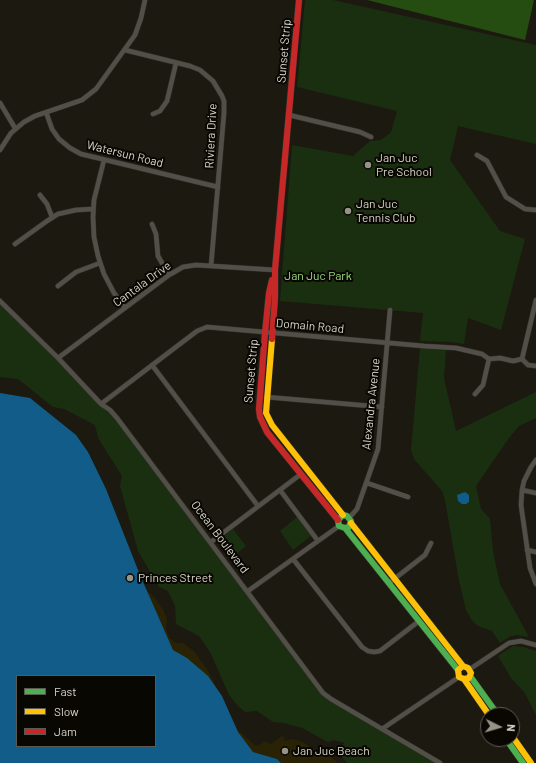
<!DOCTYPE html>
<html>
<head>
<meta charset="utf-8">
<style>
	body { margin:0 }
	#map { position:relative; width:536px; height:763px; overflow:hidden; background:#1c1910; font-family:Barlow,sans-serif }
	canvas { display:block }
	.legend { position:absolute; left:16px; top:675px; width:140px; height:72px; box-sizing:border-box; background:#090702; border:1px solid #5c5952; margin:0; padding:5px 7px; list-style:none; font-size:12px; color:#d8d5ca }
	.legend li { display:flex; align-items:center; gap:8px; height:20px }
	.legend b { width:20px; border:1px solid #5c5952 }
	.north { position:absolute; left:480px; top:707px; width:40px; height:40px; box-sizing:border-box; background:#090702; border:1px solid #5c5952; border-radius:50%; rotate:95deg; font-size:11px; font-weight:700; line-height:16px; text-align:center; color:#d8d5ca }
	.north::after { content:''; display:block; margin:auto; width:14px; height:18px; background:#969389; clip-path:polygon(50% 0,100% 100%,50% 72%,0 100%) }
</style>
</head>
<body>
<div id="map">
<canvas width="536" height="763"></canvas>
<ul class="legend">
<li><b style="height:5px;background:#4caf50"></b>Fast</li>
<li><b style="height:5px;background:#ffc107"></b>Slow</li>
<li><b style="height:5px;background:#c62828"></b>Jam</li>
</ul>
<div class="north">N</div>
</div>
<script>
const ctx = document.querySelector('canvas').getContext('2d');
ctx.lineJoin = 'round';
function paint(path, color) { ctx.fillStyle = color; ctx.fill(path, 'evenodd'); }
const poly = rows => new Path2D(rows.map(r => 'M' + r).join(''));
function trace(path, color, width, dash) { ctx.strokeStyle = color; ctx.lineWidth = width; ctx.lineCap = dash ? 'butt' : 'round'; ctx.setLineDash(dash || []); ctx.stroke(path); }
function label(font, color, halo, rows, align = 'center') {
  ctx.font = font + ' Barlow,sans-serif'; ctx.lineWidth = 4; ctx.setLineDash([]); ctx.textBaseline = 'middle'; ctx.strokeStyle = halo; ctx.fillStyle = color; for (const [text, x, y, turn = 0] of rows) {
    ctx.save(); ctx.translate(x, y); ctx.rotate((+turn || 0) * Math.PI / 180); ctx.textAlign = isNaN(turn) ? turn : align; if (halo) ctx.strokeText(text, 0, 0); ctx.fillText(text, 0, 0); ctx.restore();
  }
}
const green = poly([
	[305,0,333,0,536,45,536,144,458,126,450,160,500,231,525,239,501,330,468,318,464,344,451,342,420,341,423,313,280,301,292,145,353,156,370,141,381,140,391,132,397,111,297,87],
	[0,301,110,410,320,690,440,763,347,763,337,751,338,747,345,743,334,740,328,742,302,728,284,723,273,722,257,711,245,712,237,705,229,695,210,652,199,636,176,624,175,606,168,591,159,587,138,551,120,486,122,476,98,438,95,425,64,409,53,407,18,379,0,377],
	[420,348,446,350,444,378,456,431,536,392,536,418,519,426,509,438,476,486,481,509,490,519,493,551,500,584,529,637,517,635,511,636,500,643,492,631,478,626,471,619,466,610,459,581,445,500,442,491,414,459,411,450],
	[297,517,311,536,293,550,280,531],
	[233,529,246,546,230,559,217,542],
	[513,646,523,647,536,651,536,715,525,693,511,678,498,656]
]);
const forest = poly([
	[367,0,534,0,525,40]
]);
const sand = poly([
	[0,393,145,593,150,593,154,597,164,611,167,619,166,629,170,638,176,643,183,643,194,651,207,669,238,730,256,746,261,744,264,741,271,744,282,736,285,738,284,741,292,739,301,741,314,749,330,756,338,763,281,763,277,759,253,752,167,690]
]);
const water = poly([
	[0,393,30,398,76,435,88,452,106,489,140,575,173,650,187,658,208,676,222,696,238,732,253,752,277,759,281,763,0,763],
	[17,676,155,676,155,746,17,746],
	[465,492,469,495,469,502,466,504,462,504,458,501,457,495]
]);
const street = poly([
	[125,50,190,66,200,70,213,81,222,96,224,101,224,113,211,266],
	[0,103,15,128],
	[46,112,52,129,59,139,70,148,81,154,218,187],
	[153,114,160,111,167,101,176,63],
	[289,115,360,132,371,137],
	[0,150,11,133,24,122,35,116,82,100,96,89,135,35,141,18,145,0],
	[477,155,487,161,506,197,525,209,536,210],
	[104,160,94,200,93,217,94,237,98,256,104,274,114,293,125,308],
	[40,195,47,204,52,217],
	[152,224,156,234,158,256,169,275],
	[15,244,47,221,58,214,76,210,93,209],
	[58,286,76,272,100,263],
	[0,301,58,358,101,404,110,410,117,418,323,693,331,699,440,763],
	[58,358,169,275,183,267,196,265,275,270],
	[522,359,536,300],
	[152,365,258,506],
	[475,394,483,385,489,359],
	[266,397,382,407],
	[101,404,197,331,207,327,424,346,456,348,482,354,489,359,500,358,513,361,522,359,528,365,536,366],
	[536,460,531,467,524,481,522,490,521,505,530,568,536,584],
	[367,483,408,497],
	[280,490,318,541],
	[522,490,536,493],
	[349,518,357,509,378,449,390,310],
	[211,542,301,474],
	[527,550,536,552],
	[293,559,362,647,368,651,374,652,380,651,419,621],
	[389,583,425,555,431,543],
	[248,591,339,526],
	[470,669,509,643,521,641,536,645],
	[382,729,459,677]
]);
const fast = poly([
	[345,528,349,527,351,521,347,516,343,515,338,520,339,526,345,528,458,670],
	[470,676,498,715],
	[506,739,523,763]
]);
const slow = poly([
	[272,339,266,413,272,425,343,515],
	[351,523,463,666],
	[464,679,469,678,471,673,468,668,463,666,458,670,459,677,464,679,489,715],
	[512,736,531,763]
]);
const jam = poly([
	[272,280,269,293,265,333,259,409,260,417,267,432,338,520],
	[272,339,275,298,275,270,299,0]
]);
const markers = [
	[368,165,4,"#969389"],
	[348,211,4,"#969389"],
	[130,578,4,"#969389"],
	[285,751,4,"#969389"]
];
const streetNames = [
	["Sunset Strip",284,51,-85],
	["Riviera Drive",211,136,-87],
	["Watersun Road",125,154,14],
	["Cantala Drive",142,284,-36],
	["Domain Road",310,326,5],
	["Sunset Strip",251,371,-85],
	["Alexandra Avenue",371,404,-84],
	["Ocean Boulevard",220,537,53]
];
const poiNames = [
	["Jan Juc",376,158],
	["Pre School",376,172],
	["Jan Juc",356,204],
	["Tennis Club",356,218],
	["Princes Street",138,578],
	["Jan Juc Beach",293,751]
];
const parkNames = [
	["Jan Juc Park",318,276]
];
paint(green, '#1a2f10');
paint(forest, '#254c11');
paint(sand, '#292204');
paint(water, '#115c89');
trace(street, '#34332c', 5.5);
trace(fast, '#34332c', 7);
trace(slow, '#34332c', 7);
trace(jam, '#34332c', 7);
trace(street, '#524f48', 4.5);
trace(fast, '#4caf50', 6);
trace(slow, '#ffc107', 6);
trace(jam, '#c62828', 6);
for (const [x, y, r, color] of markers) { const dot = new Path2D(); dot.arc(x, y, r, 0, 2 * Math.PI); ctx.fillStyle = color; ctx.fill(dot); trace(dot, '#090702', 1.5); }
label('12px', '#d8d5ca', '#090702', streetNames);
label('12px', '#d8d5ca', '#090702', poiNames, 'left');
label('12px', '#9cdf84', '#090702', parkNames);
</script>
</body>
</html>
